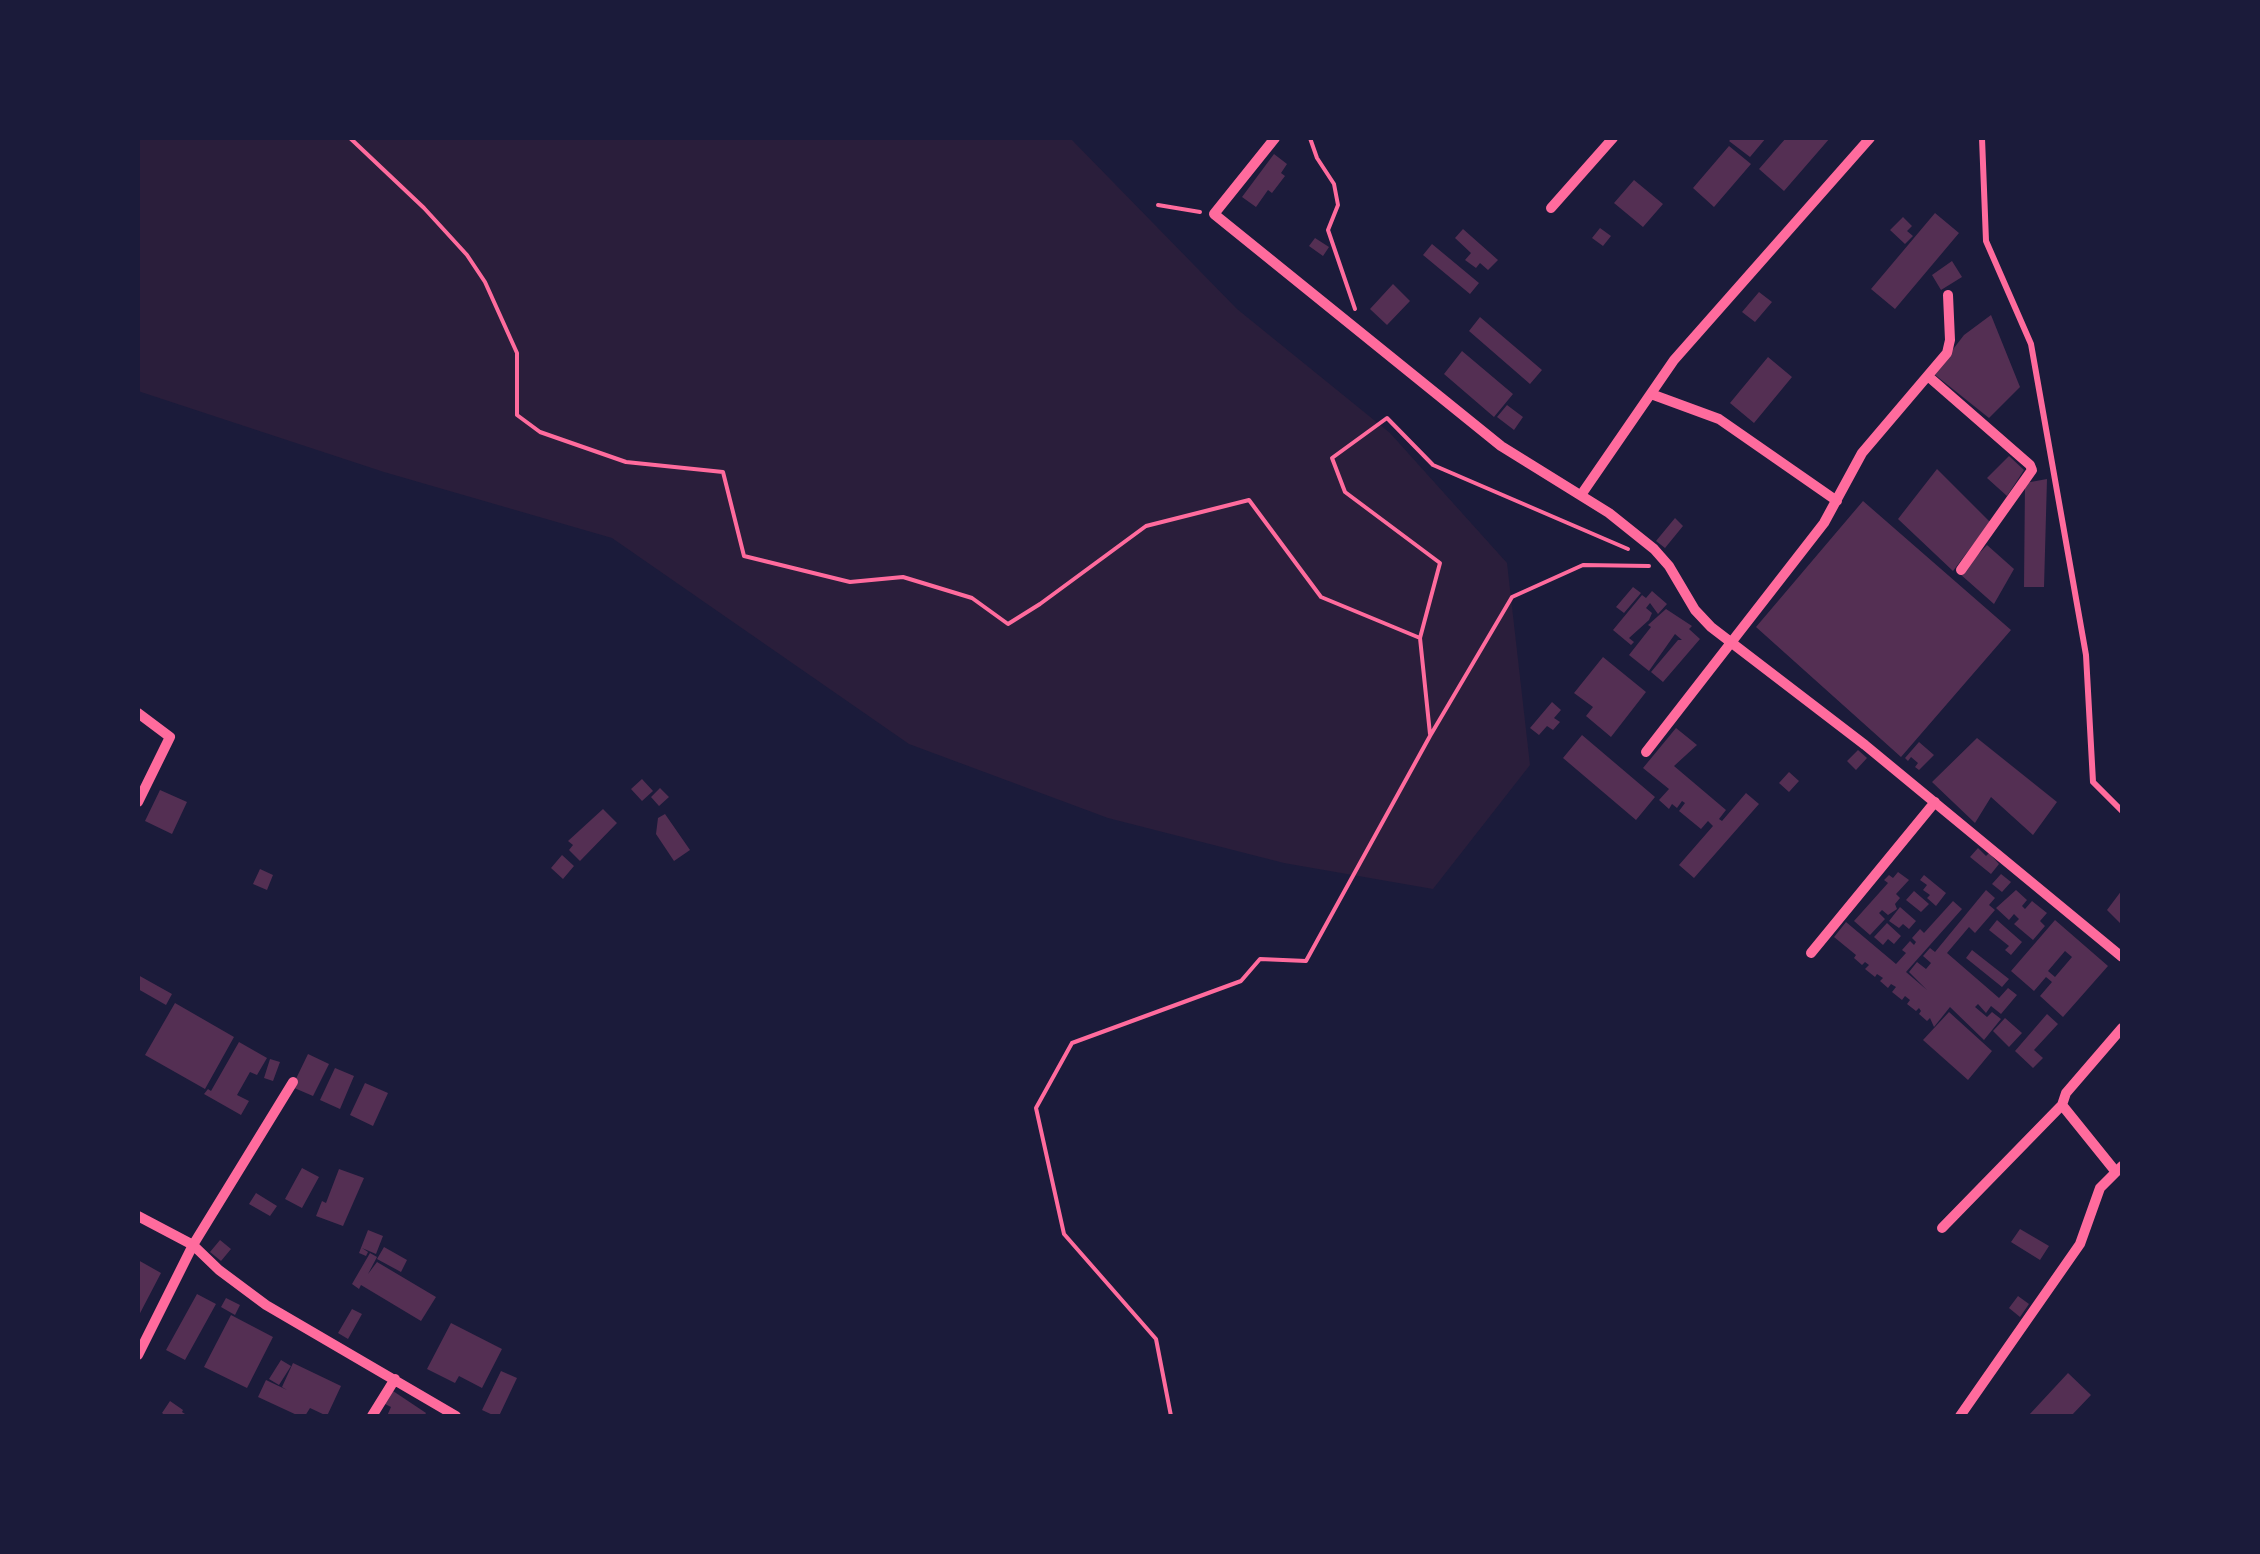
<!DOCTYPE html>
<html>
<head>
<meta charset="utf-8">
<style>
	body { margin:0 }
	#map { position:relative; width:2260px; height:1554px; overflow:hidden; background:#1b1b3a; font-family:Cabin,sans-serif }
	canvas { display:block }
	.frame { position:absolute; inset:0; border:140px solid #1b1b3a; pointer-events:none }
</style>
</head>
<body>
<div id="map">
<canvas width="2260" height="1554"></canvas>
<div class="frame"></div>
</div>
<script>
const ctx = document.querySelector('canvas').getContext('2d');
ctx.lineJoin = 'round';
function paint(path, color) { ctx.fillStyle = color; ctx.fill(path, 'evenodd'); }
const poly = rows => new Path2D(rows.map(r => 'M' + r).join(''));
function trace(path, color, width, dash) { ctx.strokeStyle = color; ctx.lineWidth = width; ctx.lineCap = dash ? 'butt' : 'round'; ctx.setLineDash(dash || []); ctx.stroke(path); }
const green = poly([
	[138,138,1070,138,1237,309,1390,433,1507,563,1530,765,1433,889,1284,863,1108,818,909,744,612,538,384,472,138,391]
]);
const building = poly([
	[1732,138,1766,138,1750,157,1729,141],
	[1786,138,1830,138,1784,191,1759,169],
	[1729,146,1751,164,1714,207,1693,188],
	[1274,154,1287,164,1281,173,1285,176,1272,193,1268,190,1256,207,1242,197],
	[1634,180,1663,204,1643,227,1614,203],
	[1935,213,1959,233,1895,309,1871,289],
	[1903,217,1912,226,1907,231,1913,236,1905,244,1890,230],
	[1600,228,1611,236,1603,246,1592,238],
	[1463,229,1498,260,1488,270,1480,263,1476,268,1465,260,1471,253,1455,238],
	[1315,238,1329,247,1323,256,1309,246],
	[1432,244,1479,283,1470,294,1423,255],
	[1952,261,1962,277,1941,290,1932,275],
	[1393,284,1410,301,1387,325,1370,309],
	[1759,292,1772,302,1755,322,1742,312],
	[1991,315,2020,387,1989,418,1934,374,1964,335],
	[1480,317,1542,370,1530,384,1469,331],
	[1462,351,1513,394,1494,417,1444,374],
	[1768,357,1792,377,1754,423,1730,403],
	[1507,405,1523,417,1514,430,1497,417],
	[2009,456,2024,470,2007,496,1987,478],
	[1937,469,1990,522,1953,571,1898,519],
	[2047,479,2044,587,2024,587,2025,483],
	[1863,501,2011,630,1901,757,1756,627],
	[1675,518,1683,526,1665,548,1656,541],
	[1987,545,2014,569,1994,604,1960,574],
	[1633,587,1641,593,1624,613,1616,607],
	[1652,591,1667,604,1658,614,1650,603,1646,608,1652,613,1649,620,1629,638,1634,642,1631,645,1613,630,1642,595,1646,598],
	[1666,609,1692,626,1689,629,1700,639,1663,682,1651,672,1678,640,1682,640,1675,634,1649,671,1629,655,1651,627,1648,625],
	[1603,657,1646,692,1611,737,1586,716,1593,707,1574,693],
	[1552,702,1561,710,1554,718,1560,722,1553,730,1547,726,1539,735,1530,728],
	[1676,728,1697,745,1674,766,1726,810,1719,819,1722,821,1746,793,1759,804,1694,878,1679,865,1713,826,1708,821,1701,829,1679,811,1685,803,1682,801,1677,808,1672,804,1669,809,1659,800,1669,789,1643,768],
	[1582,735,1655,797,1636,820,1563,758],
	[1977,738,2057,802,2033,835,1991,797,1975,823,1932,782],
	[1919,742,1934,755,1919,770,1915,767,1918,763,1911,757,1908,761,1905,758],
	[1858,750,1867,758,1856,770,1847,761],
	[1789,772,1799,781,1789,792,1779,783],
	[642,779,653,791,642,801,631,789],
	[660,788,669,797,659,806,651,797],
	[160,790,187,802,172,834,145,821],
	[603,809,617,823,580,861,569,850,573,845,568,841],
	[665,814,690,850,674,861,656,834,658,818],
	[1978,848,1986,856,1989,853,1999,864,1991,874,1970,857],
	[562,855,574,866,563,879,551,868],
	[260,869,273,875,267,890,253,884],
	[1898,872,1909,880,1896,894,1900,898,1895,904,1897,909,1888,915,1882,910,1879,913,1885,919,1870,935,1854,921,1888,883,1884,880,1889,875,1893,878],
	[2001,874,2011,882,2002,892,1992,884],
	[1924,875,1946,893,1936,906,1927,898,1930,895,1923,890,1927,885,1920,880],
	[1986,890,1995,898,1989,905,1995,910,1975,933,1969,927,1947,953,1999,998,2008,988,2017,995,2001,1014,1991,1006,1986,1013,1978,1004,1975,1007,1987,1017,1992,1012,2001,1019,1984,1040,1950,1007,1934,1027,1930,1018,1927,1021,1919,1014,1921,1011,1919,1008,1916,1011,1907,1004,1910,1000,1905,996,1902,1000,1892,992,1896,987,1891,984,1888,988,1880,981,1883,978,1877,974,1875,977,1865,969,1869,965,1865,962,1862,965,1854,958,1856,955,1834,937,1846,922,1896,964,1906,953,1902,950,1910,941,1914,945,1916,942,1912,938,1920,929,1924,933,1953,901,1962,909,1906,972,1927,990,1909,972,1917,962,1926,969,1931,963,1923,956,1930,948,1935,952],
	[2016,890,2027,900,2022,906,2025,909,2032,901,2047,913,2040,921,2045,926,2033,940,2014,924,2019,919,2014,914,2009,920,1996,908],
	[2122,890,2122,925,2107,910],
	[1914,891,1929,904,1921,912,1906,900],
	[1900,907,1916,921,1909,929,1903,924,1899,928,1889,921],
	[1997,920,2022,942,2011,955,2005,950,2009,946,1989,930],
	[2055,920,2108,966,2063,1017,2040,996,2052,982,2046,977,2034,991,2011,971],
	[2065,951,2072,957,2055,977,2048,971],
	[1887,923,1901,936,1894,944,1888,939,1883,945,1874,937],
	[1972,950,2009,979,2002,987,1966,958],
	[138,975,172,994,166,1005,138,989],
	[175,1003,234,1037,205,1089,145,1055],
	[1949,1012,1992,1051,1968,1080,1923,1040],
	[2047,1014,2058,1024,2034,1050,2043,1058,2033,1068,2015,1051],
	[2005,1018,2022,1033,2009,1047,1993,1031],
	[239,1042,267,1058,257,1075,250,1072,237,1095,249,1101,241,1115,204,1094,208,1089,211,1091],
	[308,1054,329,1064,313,1096,292,1087],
	[270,1059,280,1062,273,1081,264,1078],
	[335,1068,354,1076,340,1109,320,1100],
	[365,1083,388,1093,373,1126,350,1115],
	[302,1168,319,1177,302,1208,285,1199],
	[339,1169,364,1178,343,1226,316,1216,322,1201,326,1203],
	[256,1193,277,1206,270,1216,249,1204],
	[2020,1229,2049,1246,2040,1260,2011,1242],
	[368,1230,383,1236,376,1254,362,1248,368,1252,366,1256,359,1253],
	[220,1240,231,1249,221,1261,210,1252],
	[384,1247,407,1260,401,1272,377,1259],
	[370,1253,377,1257,368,1274,377,1262,436,1297,421,1321,361,1285,359,1289,352,1284],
	[138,1260,161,1273,138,1317],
	[197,1294,216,1304,185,1360,166,1350],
	[2018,1296,2029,1304,2020,1317,2009,1308],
	[226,1298,240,1305,235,1315,221,1307],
	[352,1309,362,1314,348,1339,338,1333],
	[231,1315,273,1337,247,1388,204,1367],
	[451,1323,502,1349,482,1388,459,1376,455,1383,427,1369],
	[281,1360,291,1366,279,1385,269,1379],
	[293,1363,341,1386,327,1416,310,1408,305,1416,299,1416,258,1397,266,1380,287,1390,282,1387],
	[501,1371,517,1378,499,1416,495,1416,482,1410],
	[2068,1373,2091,1395,2071,1416,2030,1416,2029,1415],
	[390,1389,426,1413,424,1416,387,1416,391,1407,383,1403],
	[170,1401,183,1410,182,1412,188,1416,166,1416,162,1413]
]);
const path = poly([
	[350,138,424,208,467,255,485,282,517,353,517,415,540,432,626,462,723,472,744,556,850,582,903,577,972,598,1008,624,1040,604,1146,526,1249,500,1321,597,1420,638],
	[1310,138,1317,158,1334,184,1338,205,1328,230,1355,309],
	[1158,205,1200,212],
	[1430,734,1420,638,1440,563,1345,492,1332,458,1387,418,1433,465,1628,549],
	[1171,1416,1156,1339,1064,1234,1036,1108,1072,1043,1241,981,1260,959,1306,961,1430,736,1512,597,1583,565,1649,566]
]);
const service = poly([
	[1982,138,1986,241,2031,344,2086,655,2093,782,2122,811]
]);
const minor = poly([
	[1275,138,1214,214,1501,446,1609,513,1654,549,1669,566,1695,610,1711,627,1865,745,2122,957],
	[1551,208,1613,138],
	[1929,377,2030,465,2032,470,1961,570],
	[1651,394,1719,419,1837,501],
	[1581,495,1674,360,1870,138],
	[138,713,170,737,138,802],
	[1646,752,1824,523,1862,453,1947,353,1950,340,1948,295],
	[1811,953,1935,802],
	[2116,1172,2062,1105,2066,1093,2122,1028],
	[138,1216,193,1245,219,1270,266,1305,456,1416],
	[1942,1228,2062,1105],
	[138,1355,193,1245,293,1082],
	[372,1416,395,1379],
	[1960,1416,2080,1244,2100,1188,2122,1166]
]);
paint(green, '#2a1e3b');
paint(building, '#542f53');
trace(path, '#ff6b9d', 4);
trace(service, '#ff6b9d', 6);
trace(minor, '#ff6b9d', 10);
</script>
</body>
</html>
